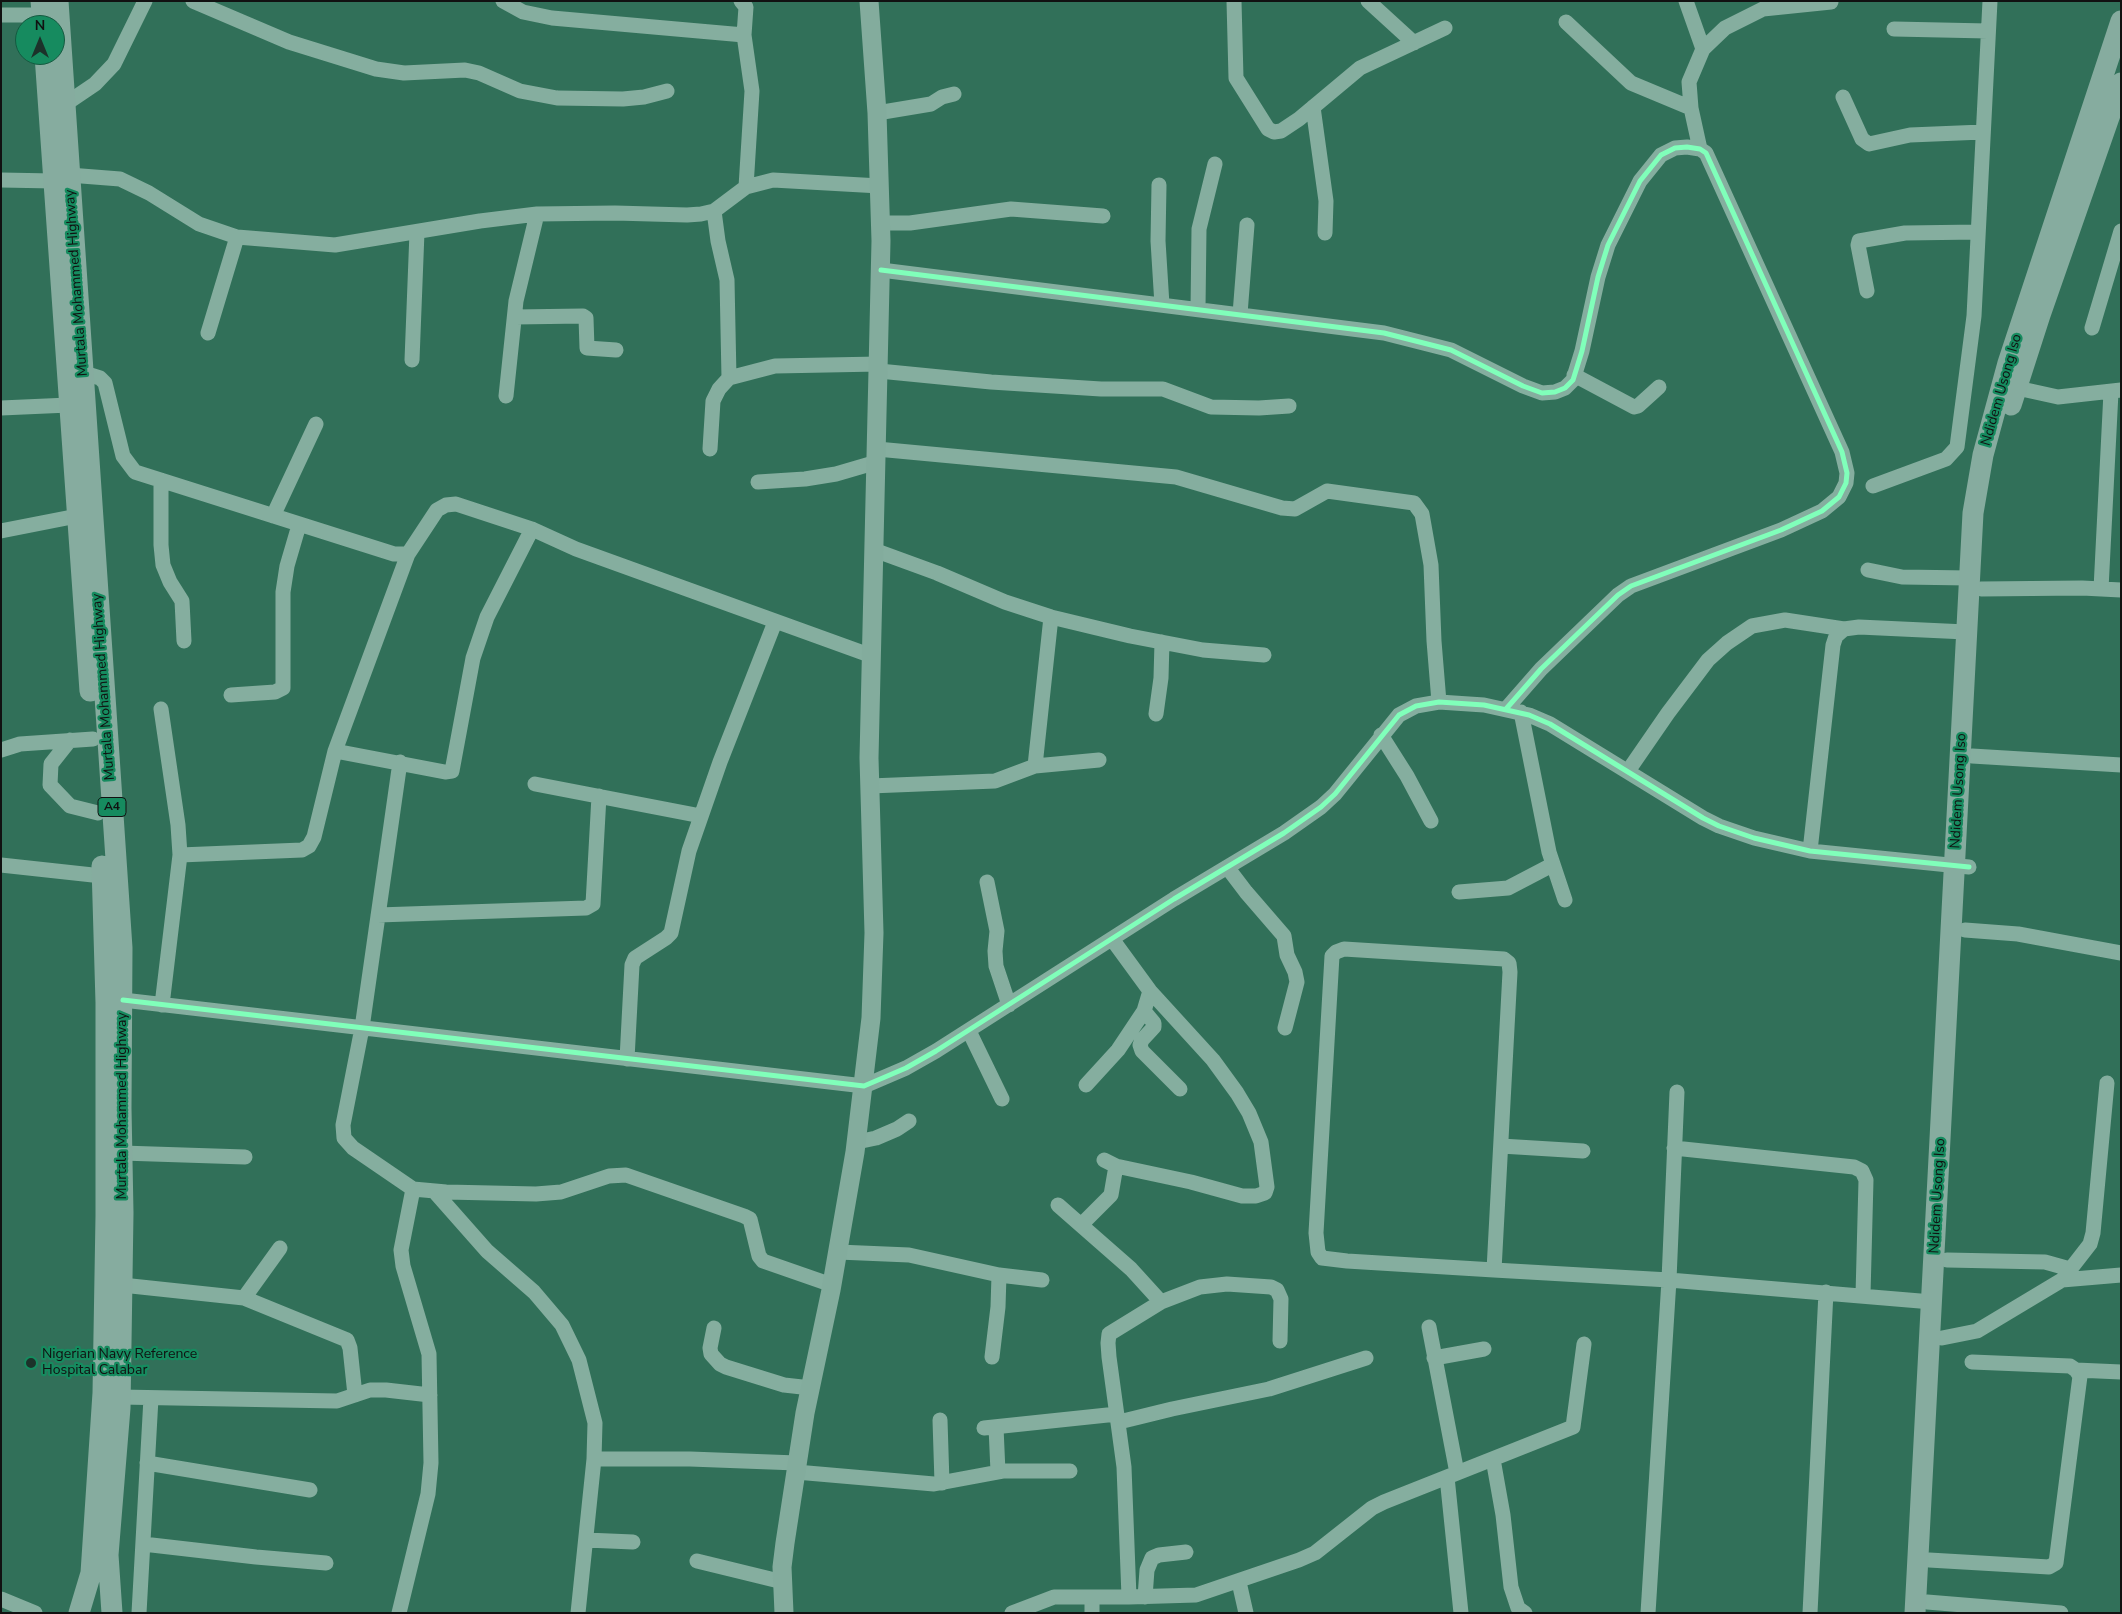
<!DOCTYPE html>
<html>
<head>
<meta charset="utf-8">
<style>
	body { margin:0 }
	#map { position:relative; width:2122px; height:1614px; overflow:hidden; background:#317059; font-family:"Nunito Sans",sans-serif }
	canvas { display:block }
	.frame { position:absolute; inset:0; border:2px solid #111; pointer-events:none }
	.north { position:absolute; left:15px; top:15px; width:50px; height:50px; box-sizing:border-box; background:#168b5f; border:1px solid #145a40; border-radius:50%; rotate:0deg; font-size:14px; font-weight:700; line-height:20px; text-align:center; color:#111 }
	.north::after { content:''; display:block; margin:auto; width:18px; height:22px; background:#1c322a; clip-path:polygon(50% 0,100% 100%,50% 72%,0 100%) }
</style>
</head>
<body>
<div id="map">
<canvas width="2122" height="1614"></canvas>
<div class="frame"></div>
<div class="north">N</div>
</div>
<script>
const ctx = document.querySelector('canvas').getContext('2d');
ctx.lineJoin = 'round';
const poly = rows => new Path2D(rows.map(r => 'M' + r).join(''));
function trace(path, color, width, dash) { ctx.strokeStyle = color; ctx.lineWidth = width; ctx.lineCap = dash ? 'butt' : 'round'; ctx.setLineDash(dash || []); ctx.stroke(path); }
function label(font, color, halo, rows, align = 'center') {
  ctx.font = font + ' "Nunito Sans",sans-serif'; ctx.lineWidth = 4.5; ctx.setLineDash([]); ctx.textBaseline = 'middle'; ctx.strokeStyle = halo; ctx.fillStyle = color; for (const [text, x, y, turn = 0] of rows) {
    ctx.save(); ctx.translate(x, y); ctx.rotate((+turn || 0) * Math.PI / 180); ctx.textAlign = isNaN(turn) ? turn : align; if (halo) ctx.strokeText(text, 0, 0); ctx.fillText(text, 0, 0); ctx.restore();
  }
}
const minor = poly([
	[193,1,289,42,376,69,404,73,465,70,479,73,520,91,557,98,623,99,644,97,667,91],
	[503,1,523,12,552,18,744,35],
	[741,1,746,7,744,35,752,91,746,187],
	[1234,1,1236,78,1268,129,1274,132,1281,131,1299,119,1360,68,1445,28],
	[1368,1,1414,43],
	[1686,1,1703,49],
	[1,15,42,15],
	[1566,22,1631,83,1691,108],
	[1894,29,1988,31],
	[1843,97,1862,139,1869,144,1910,135,1983,132],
	[64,105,95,84,114,64,145,1],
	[1313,107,1326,201,1325,233],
	[877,113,931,104,942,97,954,94],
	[1700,149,1691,108,1689,82,1703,49,1725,28,1763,9,1831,2],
	[69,175,120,179,149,193,199,224,237,237,335,245,480,221,537,214,615,213,687,215,701,214,714,211,746,187,773,180,880,186],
	[1,180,54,181],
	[1159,185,1158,241,1162,305],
	[714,211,718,241,727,280,729,378],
	[881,223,910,223,1011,209,1103,216],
	[881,270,1384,333,1451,350,1523,386,1542,393,1555,392,1565,388,1573,380,1582,351,1598,277,1608,245,1640,181,1661,155,1675,148,1687,147,1700,149,1706,153,1842,452,1847,473,1846,483,1839,497,1822,511,1781,530,1631,586,1618,595,1541,669,1506,709],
	[1867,291,1858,245,1859,241,1905,233,1978,232],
	[1198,309,1199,229,1215,164],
	[1240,314,1247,225],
	[515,317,583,316,586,318,587,348,616,350],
	[2092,328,2121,231],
	[208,333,237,237],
	[412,360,417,232],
	[879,371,991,382,1101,389,1163,389,1211,407,1259,408,1289,406],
	[84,373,100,378,105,383,123,456,135,472,394,554,408,554,437,510,446,505,456,504,532,529,576,549,872,656],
	[1574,375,1634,407,1638,406,1659,387],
	[2017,388,2058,397,2121,390],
	[506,396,516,301,537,214],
	[1,408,69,405],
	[710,449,713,401,719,389,729,378,775,366,879,364],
	[877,449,1176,477,1282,508,1295,509,1327,491,1414,503,1422,514,1431,565,1434,641,1439,702],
	[161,480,161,545,163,565,170,582,182,601,184,641],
	[758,482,805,479,836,474,877,462],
	[1873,486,1946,459,1957,447,1974,316,1990,1],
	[273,516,316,424],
	[1,531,77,516],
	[874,550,937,573,1005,602,1051,617,1130,636,1203,650,1264,655],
	[1868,570,1902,577,1969,578],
	[1981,589,2082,588,2121,590],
	[2101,589,2111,392],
	[231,695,275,692,283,688,283,592,287,566,299,525],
	[161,709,178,825,180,855,162,1005],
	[1521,712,1549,852,1565,900],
	[1156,714,1161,678,1162,642],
	[1381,735,1407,776,1431,821],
	[70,740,51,764,50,785,70,806,98,813],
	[1,750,20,744,93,739],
	[335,751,445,772,452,771,473,658,487,617,532,529],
	[1972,756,2121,765],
	[400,762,362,1028,343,1125,344,1138,353,1148,413,1189,446,1192,536,1194,561,1192,609,1176,626,1175,744,1216,750,1219,759,1256,763,1261,832,1285],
	[1035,766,1051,617],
	[1628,771,1668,713,1708,660,1727,643,1752,626,1785,620,1844,629],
	[535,784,701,816],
	[870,786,995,781,1035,766,1099,760],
	[1810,851,1833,645,1836,636,1844,629,1859,627,1966,632],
	[180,855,302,850,309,846,314,837,335,751,408,554],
	[1,865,102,876],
	[1227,867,1246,892,1284,936,1287,955,1295,972,1297,982,1285,1028],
	[987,882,997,931,995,951,996,966,1009,1005],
	[1459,892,1508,888,1552,865],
	[378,915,586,908,593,904,599,796],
	[1965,930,2018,934,2121,953],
	[123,1000,864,1086,906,1068,936,1051,1174,899,1284,833,1321,807,1335,794,1399,715,1416,706,1439,702,1484,705,1529,715,1550,724,1703,818,1719,826,1754,838,1810,851,1969,867],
	[1144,1011,1154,1023,1154,1027,1142,1040,1140,1045,1142,1051,1180,1089],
	[969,1031,1002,1099],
	[627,1059,632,965,635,958,666,938,671,933,689,851,720,762,775,622],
	[1086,1085,1118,1050,1144,1011,1150,991],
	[857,1142,876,1138,897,1129,909,1121],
	[1501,1146,1583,1151],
	[1674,1148,1854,1167,1862,1171,1866,1180,1863,1295],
	[122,1153,245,1157],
	[1104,1160,1116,1166,1191,1182,1242,1196,1256,1196,1265,1193,1267,1187,1261,1142,1249,1113,1237,1093,1213,1060,1150,991,1112,939],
	[434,1191,487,1251,534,1292,562,1325,579,1360,595,1423,594,1459,578,1613],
	[1058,1205,1131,1269,1161,1302],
	[1081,1225,1111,1195,1116,1166],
	[838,1252,909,1255,999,1275,1042,1280],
	[1947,1260,2045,1262,2070,1269],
	[1494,1270,1510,972,1509,963,1504,959,1344,949,1336,952,1332,956,1316,1233,1318,1252,1322,1258,1347,1261,1494,1270,1669,1280,1932,1302],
	[2062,1280,2090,1244,2093,1233,2107,1083],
	[122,1285,244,1298,347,1340,350,1348,355,1395],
	[244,1298,280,1248],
	[1429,1327,1457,1473],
	[714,1328,710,1348,711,1354,720,1364,726,1367,784,1385,811,1388],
	[1942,1338,1977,1331,2062,1280,2121,1275],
	[992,1357,998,1307,999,1275],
	[1434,1358,1484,1349],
	[1972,1362,2070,1366,2076,1370,2121,1372],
	[120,1397,337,1401,370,1390,386,1390,430,1395],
	[940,1420,942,1483],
	[1119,1422,1172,1409,1269,1389,1366,1358],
	[996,1427,998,1472],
	[984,1428,1117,1414],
	[594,1459,690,1459,797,1463],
	[1493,1459,1503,1515,1511,1587,1518,1608,1525,1613],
	[147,1463,310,1490],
	[796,1472,934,1484,1004,1471,1070,1471],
	[1447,1477,1461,1613],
	[586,1540,633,1542],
	[143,1544,256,1557,326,1563],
	[1929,1560,2049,1567,2056,1563,2080,1376,2076,1370],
	[697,1561,783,1582],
	[1239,1582,1246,1613],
	[1129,1597,1124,1467,1109,1357,1108,1343,1109,1334,1161,1302,1200,1287,1227,1284,1271,1287,1277,1290,1281,1299,1280,1341],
	[1145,1597,1147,1570,1152,1558,1159,1555,1186,1552],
	[1,1599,35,1613],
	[1927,1602,2061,1613],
	[139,1613,151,1398],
	[399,1613,428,1494,431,1463,429,1354,403,1266,401,1250,413,1189],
	[1012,1613,1054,1597,1129,1597,1196,1595,1299,1560,1315,1553,1372,1508,1384,1502,1573,1427,1584,1344],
	[1092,1613,1092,1597],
	[1648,1613,1669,1280,1677,1092],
	[1810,1613,1826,1292]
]);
const major = poly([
	[784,1613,782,1567,785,1543,805,1413,831,1290,855,1152,871,1018,874,933,869,758,881,241,877,113,869,1]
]);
const highway = poly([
	[41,1,43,25],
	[58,1,122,948,121,1108,123,1213,120,1408,108,1555,112,1613],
	[45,55,90,691],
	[2011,405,2040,315,2121,83],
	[79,1613,91,1573,103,1393,106,1216,106,1003,102,866],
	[1915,1613,1973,513,1983,455,2008,363,2121,21]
]);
const cycleway = poly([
	[881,270,1384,333,1451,350,1523,386,1542,393,1555,392,1565,388,1573,380,1582,351,1598,277,1608,245,1640,181,1661,155,1675,148,1687,147,1700,149,1706,153,1842,452,1847,473,1846,483,1839,497,1822,511,1781,530,1631,586,1618,595,1541,669,1506,709],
	[123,1000,864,1086,906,1068,936,1051,1174,899,1284,833,1321,807,1335,794,1399,715,1416,706,1439,702,1484,705,1529,715,1550,724,1703,818,1719,826,1754,838,1810,851,1969,867]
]);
const markers = [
	[31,1363,6,"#1c322a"]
];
const shields = [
	[112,807,28]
];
const shieldNames = [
	["A4",112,807]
];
const streetNames = [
	["Murtala Mohammed Highway",77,283,-94],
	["Ndidem Usong Iso",2002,390,-74],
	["Murtala Mohammed Highway",104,687,-94],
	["Ndidem Usong Iso",1959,791,-87],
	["Murtala Mohammed Highway",123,1106,-90],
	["Ndidem Usong Iso",1938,1196,-87]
];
const poiNames = [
	["Nigerian Navy Reference",42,1355],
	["Hospital Calabar",42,1371]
];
trace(minor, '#85ae9f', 15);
trace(major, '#83ac9d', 19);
trace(highway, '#86ac9f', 21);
trace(cycleway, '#80ffba', 5);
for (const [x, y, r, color] of markers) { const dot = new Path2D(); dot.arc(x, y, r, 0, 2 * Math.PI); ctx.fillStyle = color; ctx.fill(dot); trace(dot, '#168b5f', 2); }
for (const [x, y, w] of shields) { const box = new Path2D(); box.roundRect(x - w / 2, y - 9.5, w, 19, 4); ctx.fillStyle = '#168b5f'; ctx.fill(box); trace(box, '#111', 1); }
label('bold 12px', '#111', null, shieldNames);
label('14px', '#111', '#168b5f', streetNames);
label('14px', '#111', '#168b5f', poiNames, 'left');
</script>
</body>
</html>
